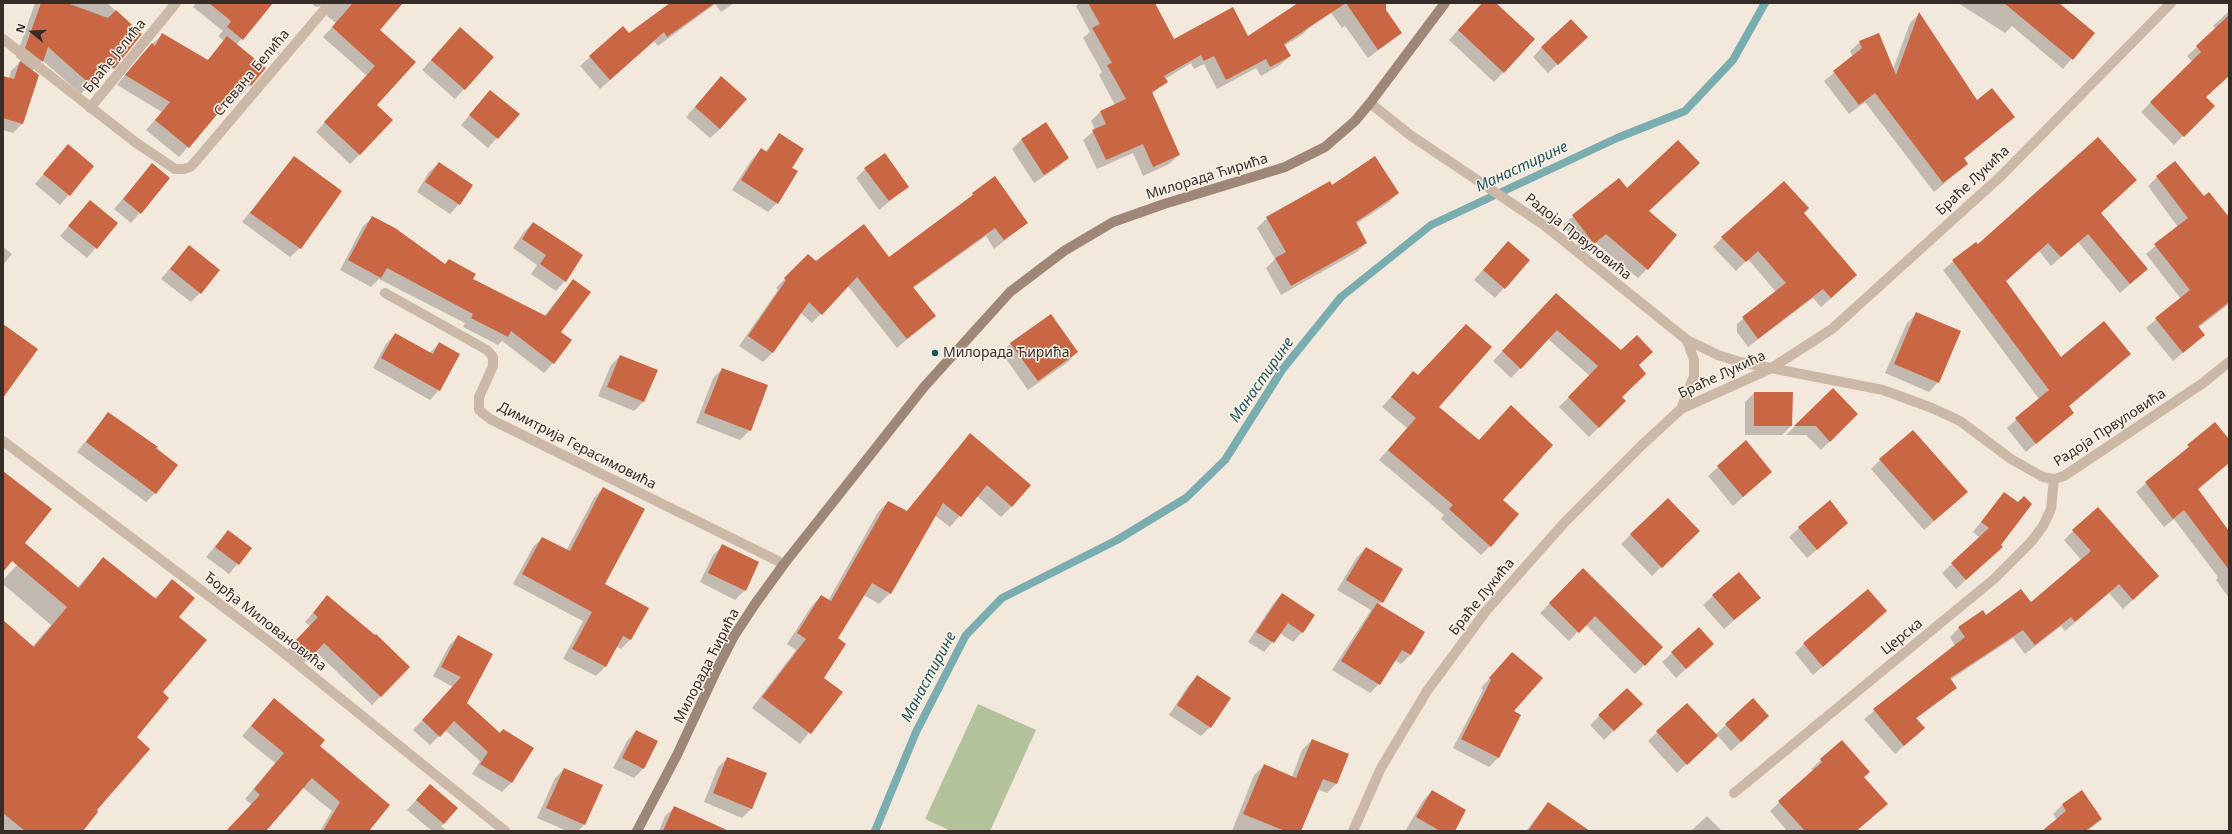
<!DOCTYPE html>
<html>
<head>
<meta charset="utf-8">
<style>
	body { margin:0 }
	#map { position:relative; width:2232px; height:834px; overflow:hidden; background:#f3e8dc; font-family:"Noto Sans",sans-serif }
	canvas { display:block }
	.frame { position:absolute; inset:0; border:4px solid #372d28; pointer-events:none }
	.north { position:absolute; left:12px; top:12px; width:40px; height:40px; -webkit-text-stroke:3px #faf2e8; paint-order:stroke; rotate:288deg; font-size:11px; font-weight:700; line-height:16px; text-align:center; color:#372d28 }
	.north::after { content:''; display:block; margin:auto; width:14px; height:18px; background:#372d28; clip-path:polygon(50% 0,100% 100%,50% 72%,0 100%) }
</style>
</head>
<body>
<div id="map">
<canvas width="2232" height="834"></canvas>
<div class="frame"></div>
<div class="north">N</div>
</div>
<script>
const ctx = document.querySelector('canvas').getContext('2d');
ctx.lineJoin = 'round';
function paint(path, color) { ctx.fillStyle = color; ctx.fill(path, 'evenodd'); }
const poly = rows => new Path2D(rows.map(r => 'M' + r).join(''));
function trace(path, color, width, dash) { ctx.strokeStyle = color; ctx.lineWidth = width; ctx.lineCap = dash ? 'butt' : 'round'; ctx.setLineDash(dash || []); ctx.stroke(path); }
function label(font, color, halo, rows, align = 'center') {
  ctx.font = font + ' "Noto Sans",sans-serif'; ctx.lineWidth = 3; ctx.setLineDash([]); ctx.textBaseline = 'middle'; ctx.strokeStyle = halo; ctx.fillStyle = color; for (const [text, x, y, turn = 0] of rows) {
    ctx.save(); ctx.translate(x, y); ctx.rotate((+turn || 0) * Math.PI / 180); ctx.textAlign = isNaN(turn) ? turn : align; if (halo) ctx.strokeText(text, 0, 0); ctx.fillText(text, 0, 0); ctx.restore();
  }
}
const green = poly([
	[978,704,1036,730,990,831,951,831,925,819]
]);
const shadow = poly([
	[35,3,107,3,141,34,104,77,99,74,81,94,42,60,32,71,22,124,13,133,3,130,3,77,9,78,11,71,21,61,16,57],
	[196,3,272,3,236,45,250,85,241,95,236,91,179,157,146,130,162,112,117,85,142,54,163,34,207,61,224,41,218,36,223,31,193,7],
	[311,3,402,3,379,30,376,105,360,154,350,164,316,132,367,76,323,37,336,23,327,16,327,10,322,6,316,7],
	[672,3,734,3,721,12,715,4,658,46,654,41,600,89,580,66,623,27,629,34],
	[1079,3,1154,3,1174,41,1248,38,1312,24,1303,34,1284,46,1290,56,1280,65,1261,76,1256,68,1217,89,1204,64,1194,69,1191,63,1165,79,1166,82,1152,94,1179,155,1169,164,1143,176,1133,153,1097,169,1083,140,1095,130,1091,121,1100,112,1115,105,1099,75,1102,72,1083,38,1090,32,1076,6],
	[1324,3,1383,3,1387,8,1385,10,1401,33,1368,58,1345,26,1342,28],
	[1483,3,1495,3,1534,39,1494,82,1449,40],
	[1958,3,2035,3,2093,33,2063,69,2012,26,2005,33],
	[2229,11,2229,75,2205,97,2213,106,2174,145,2141,112,2192,62,2187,56,2216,29,2213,26],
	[1919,14,1977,102,2014,117,1964,159,1967,164,1934,192,1865,102,1849,114,1824,81,1853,57,1850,51,1860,42,1893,69,1910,23],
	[460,28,493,57,455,99,422,70],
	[1577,46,1548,73,1533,57,1542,47],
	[712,87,720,129,710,138,686,117],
	[491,91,518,114,488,148,461,125],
	[1046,124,1068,158,1058,167,1034,183,1012,149,1021,140],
	[779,135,791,168,777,203,768,212,732,190,752,159,761,149,765,152],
	[68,146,93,167,60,205,35,184],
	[294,158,300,248,290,257,242,222],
	[439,163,459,204,450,214,417,192,429,172],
	[152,165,169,178,131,223,114,209],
	[865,169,908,186,879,210,856,178],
	[2157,177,2203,197,2229,219,2229,304,2198,328,2204,335,2173,361,2146,328,2181,299,2146,254,2178,227,2148,186],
	[995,178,1027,223,994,249,986,236,913,288,935,315,897,348,848,286,812,323,800,312,772,353,763,362,739,346,778,290,776,288,808,255,816,263,889,258],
	[1619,179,1648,211,1647,269,1638,278,1596,243,1584,253,1563,225],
	[1331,186,1398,193,1388,203,1356,224,1366,243,1357,252,1281,295,1266,268,1275,259,1257,228,1267,218],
	[90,201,117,223,87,258,60,236],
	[1803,213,1847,284,1821,307,1813,298,1748,347,1737,332,1737,324,1776,292,1748,259,1736,271,1713,247,1722,238],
	[2100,213,2147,269,2120,293,2078,242,2051,266,2039,251,2005,282,2061,358,2130,354,2068,407,2072,413,2026,452,2007,428,2039,399,1943,270,1976,243,1978,246],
	[373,217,445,265,544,316,573,281,553,363,544,373,502,341,498,345,463,327,465,323,379,279,371,287,340,270,363,226],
	[533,223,565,281,556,291,531,274,537,265,513,248,524,232],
	[189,246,200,293,191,302,161,279],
	[3,247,12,254,3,265],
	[1499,252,1528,260,1495,298,1474,280],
	[1547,303,1638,366,1621,397,1625,401,1589,437,1559,407,1590,376,1548,339,1511,378,1493,361],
	[1916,314,1938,382,1929,392,1885,373,1907,323],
	[395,334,429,353,439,344,439,390,430,400,373,368,386,344],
	[1011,343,1077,352,1068,362,1028,390,1002,353],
	[620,356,656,371,643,402,634,411,598,396,611,365],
	[722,369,750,430,740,440,696,423,713,378],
	[1418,376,1501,500,1490,546,1481,555,1441,519,1444,515,1379,460,1407,428,1382,407,1404,382],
	[1833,389,1857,414,1821,450,1806,435,1786,435],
	[1754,393,1791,426,1782,435,1745,435,1745,402],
	[108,413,155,449,155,493,146,502,77,452],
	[2215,424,2229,441,2229,463,2197,490,2229,532,2229,598,2216,580,2218,577,2174,519,2164,527,2136,492],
	[970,434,1012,506,1001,517,977,496,950,527,934,515,890,593,879,604,864,595,836,639,823,679,842,692,800,744,752,708,796,650,787,644,811,607,821,596,828,601,878,512,888,502,906,512],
	[1746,442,1771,472,1733,506,1708,476],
	[1880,460,1957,501,1924,530,1871,469],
	[603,488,604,584,630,640,621,649,616,646,605,667,596,676,563,659,583,621,513,584,533,547,542,538,566,551,594,498],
	[2004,493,1992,556,1956,589,1942,573,1980,538,1973,532],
	[1668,499,1698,531,1652,576,1621,544],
	[1829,501,1838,532,1807,558,1789,537],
	[228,531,251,548,229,574,206,557],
	[2073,531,2158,576,2123,609,2109,593,2065,631,2061,626,2025,654,2013,638,1950,680,1956,688,1916,719,1924,728,1895,754,1864,719,1955,646,1950,637,1959,628,1986,617,2031,603,2081,560,2064,540],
	[723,546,758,563,745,590,735,600,700,582,713,555],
	[1366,548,1382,602,1379,605,1423,633,1410,655,1401,664,1394,660,1379,684,1370,693,1332,670,1371,610,1337,590,1357,557],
	[32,549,77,588,103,558,154,599,172,581,178,617,161,692,82,831,3,831,3,621,32,647,51,625,3,584,3,580],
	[1583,570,1662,647,1635,674,1585,624,1569,641,1540,613],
	[1282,594,1302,632,1293,642,1280,633,1264,652,1248,642,1273,604],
	[327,596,409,667,372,705,315,651,302,665,287,651,310,626,305,622],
	[1713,596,1760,598,1724,629,1703,605],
	[1877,620,1813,675,1795,653,1804,644],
	[1699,629,1703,653,1676,678,1662,662],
	[458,636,466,703,499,734,503,730,532,748,511,783,502,792,472,774,480,761,445,730,430,745,413,730,453,687,433,676,449,646],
	[1512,653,1512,712,1520,716,1498,758,1489,767,1453,748,1483,690,1481,688],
	[1197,677,1210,727,1201,736,1169,715,1188,686],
	[1627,689,1641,704,1604,740,1590,725],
	[274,699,318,746,367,831,320,831,332,811,302,787,265,831,227,831,252,805,245,799,275,763,242,736],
	[1753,700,1758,726,1731,751,1717,735,1677,773,1648,741,1657,732,1715,735],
	[636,731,657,741,643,769,634,778,613,768,627,741],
	[1312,740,1336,784,1327,793,1317,789,1300,831,1232,831,1254,775,1264,766,1292,777,1302,750],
	[728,758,752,808,742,818,704,802,718,767],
	[1821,760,1863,777,1886,804,1857,831,1787,831,1770,811,1813,771,1811,769],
	[564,769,601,785,584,825,578,831,567,831,537,818,555,778],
	[430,785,444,824,441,826,447,831,432,831,407,810],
	[1432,791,1453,831,1405,831,1423,801],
	[2082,791,2101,819,2088,831,2044,831,2057,820,2053,814,2062,805],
	[1548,803,1588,831,1526,831],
	[675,807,714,831,659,831,665,816],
	[1707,816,1722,831,1691,831]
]);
const stream = poly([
	[875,831,916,732,966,635,1002,598,1117,540,1186,498,1225,460,1282,370,1341,297,1431,225,1617,138,1685,111,1733,60,1765,3]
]);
const building = poly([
	[41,3,67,3,108,18,116,10,142,34,114,69,108,65,91,85,48,47,43,62,25,48],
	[209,3,273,3,243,40,227,27,231,21],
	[353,3,403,3,380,30,416,62,377,105,393,120,360,155,324,122,375,66,332,27],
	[670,3,715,3,667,37,664,32,610,80,589,56,623,26,629,33],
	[1088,3,1155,3,1174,39,1233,7,1248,36,1298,3,1386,3,1386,10,1402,33,1378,50,1346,3,1284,44,1291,56,1270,67,1266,59,1226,80,1214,56,1204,61,1201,55,1164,76,1168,82,1152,92,1180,155,1153,167,1143,144,1106,160,1092,130,1106,124,1100,111,1126,99,1107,65,1112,63,1092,28,1100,24],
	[1482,3,1496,3,1535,39,1504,73,1458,30],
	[2004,3,2059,3,2095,33,2073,60],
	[1919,12,1977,100,1992,88,2015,117,1964,158,1968,164,1943,183,1875,93,1859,105,1833,71,1862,48,1859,41,1879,33,1896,75],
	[2229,15,2229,76,2206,97,2215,106,2184,137,2150,102,2201,52,2196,46],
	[1571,19,1588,37,1558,65,1541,47],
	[460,27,494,57,465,90,431,60],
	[162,33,208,60,227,36,266,68,251,86,245,81,189,148,155,120,170,102,125,75,152,43,155,46],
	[20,61,39,75,23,124,3,118,3,76,14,79],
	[721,76,747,99,720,129,695,107],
	[490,90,520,114,498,139,469,115],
	[1046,122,1069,158,1044,175,1021,139],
	[779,133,804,149,792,168,798,171,778,204,741,180,761,148,767,152],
	[2098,137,2137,180,2101,213,2148,269,2130,284,2088,234,2061,257,2048,243,2006,281,2061,357,2104,321,2131,354,2069,406,2074,413,2036,444,2015,418,2049,390,1952,260,1976,242,1978,244],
	[1678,140,1700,163,1649,211,1677,235,1648,270,1606,234,1594,244,1572,215,1619,178,1627,188],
	[68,144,94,166,70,196,43,174],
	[885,153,909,187,889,201,864,168],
	[294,156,342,191,301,249,250,213],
	[1375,156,1399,193,1356,222,1367,243,1291,286,1275,258,1286,252,1266,217,1330,181,1332,185],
	[2175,161,2204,196,2209,192,2229,217,2229,302,2198,326,2205,335,2183,353,2155,318,2190,290,2154,244,2188,218,2156,176],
	[439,162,473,185,460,205,425,182],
	[152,163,170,178,141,214,123,199],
	[995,176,1028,223,1004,240,995,228,913,287,936,316,907,339,857,277,822,315,809,302,773,353,748,336,786,280,784,278,808,254,816,261,864,224,889,257,973,195,972,193],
	[1784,181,1809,208,1804,213,1857,275,1831,298,1823,289,1758,339,1742,317,1786,283,1758,251,1746,262,1721,237],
	[90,200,118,223,97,249,68,226],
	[372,216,395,228,445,264,449,259,476,274,473,279,546,316,573,279,591,292,561,332,572,340,554,364,511,331,508,337,471,318,473,314,387,268,381,278,348,260],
	[533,222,583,255,566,282,540,264,546,255,522,239],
	[1508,241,1530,260,1505,289,1483,270],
	[189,245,220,270,201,294,170,269],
	[1556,293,1621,350,1637,335,1653,352,1639,365,1646,374,1622,397,1626,401,1599,428,1568,397,1598,366,1557,330,1521,369,1502,351],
	[1916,312,1961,331,1939,383,1894,364],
	[1051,314,1078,352,1038,381,1010,343],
	[3,324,38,349,3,398],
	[1466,324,1492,347,1439,407,1479,440,1511,405,1553,445,1503,500,1519,514,1491,547,1449,509,1453,505,1388,450,1416,418,1391,397,1413,371,1418,375],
	[395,333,433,354,439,342,460,354,440,391,381,358],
	[620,355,658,370,644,402,607,387],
	[722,368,768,385,751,431,704,413],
	[1833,388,1858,414,1830,442,1816,426,1794,426],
	[1754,392,1793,392,1792,426,1754,426],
	[108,412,158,447,156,448,178,465,156,494,86,442],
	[2215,422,2229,439,2229,463,2198,489,2229,531,2229,570,2184,510,2173,519,2145,482,2189,447,2187,445],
	[1913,430,1968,492,1934,521,1879,459],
	[970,433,1031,485,1012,507,987,485,961,517,943,503,891,594,872,583,838,638,846,644,824,678,843,692,811,734,762,697,806,639,797,633,821,595,831,601,888,501,907,511],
	[1746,440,1772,472,1743,497,1717,466],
	[3,471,52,509,25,543,79,588,103,557,156,599,172,579,195,598,179,617,207,640,163,692,169,698,137,737,150,749,97,810,98,812,83,831,25,831,3,813,3,620,34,647,67,607,12,561,3,572],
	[603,487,645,509,605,584,649,608,631,640,623,636,606,667,572,649,592,612,522,574,542,537,570,551],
	[2004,492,2018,502,2024,496,2032,504,2001,545,2003,547,1966,580,1951,563,1989,528,1981,522],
	[1668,498,1700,531,1662,568,1630,534],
	[1830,500,1848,523,1817,550,1798,527],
	[2098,507,2159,576,2133,600,2119,584,2075,622,2071,617,2035,645,2023,630,1950,678,1957,688,1916,718,1925,728,1904,746,1873,709,1965,637,1958,627,1983,610,1986,615,2021,589,2031,602,2091,551,2072,530],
	[228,530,252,548,239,565,215,547],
	[722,544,759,562,746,591,708,573],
	[1366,547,1403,569,1383,603,1346,580],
	[1583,568,1663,647,1645,666,1595,616,1579,633,1549,603],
	[1739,572,1761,598,1734,620,1712,595],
	[1868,589,1887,611,1823,667,1803,643],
	[1282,593,1315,615,1303,633,1288,623,1274,643,1256,632],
	[327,595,375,635,376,634,410,667,381,697,324,643,311,657,294,642,318,617,313,613],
	[1377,603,1425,632,1411,655,1402,650,1380,685,1341,661],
	[1699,627,1714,644,1686,669,1671,652],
	[458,635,493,654,467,703,500,733,503,729,534,748,512,783,480,764,488,752,454,721,440,737,422,720,461,677,441,667],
	[1512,652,1543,678,1514,711,1521,715,1499,758,1461,739,1491,680,1489,678],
	[1197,675,1231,698,1211,728,1177,705],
	[1627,688,1643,704,1614,731,1598,715],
	[274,698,325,740,320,746,390,805,369,831,323,831,340,802,312,778,266,831,226,831,260,795,254,789,284,753,251,726],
	[1753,698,1769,716,1741,742,1725,724],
	[1687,703,1718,736,1687,765,1656,731],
	[636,730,658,741,644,769,622,758],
	[1312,739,1349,754,1337,784,1323,779,1301,831,1285,831,1243,814,1264,764,1296,778],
	[1842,740,1870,772,1864,777,1888,804,1856,831,1805,831,1778,801,1822,762,1820,759],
	[727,757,767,773,752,809,713,793],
	[564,768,603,785,585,825,546,808],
	[430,784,458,808,444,824,416,800],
	[1432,790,1466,810,1455,831,1440,831,1416,817],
	[2082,790,2102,819,2085,831,2042,831,2066,811,2062,804],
	[1548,802,1590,831,1528,831],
	[674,806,729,831,663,831]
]);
const street = poly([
	[3,39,135,142,175,169,184,169,190,167,195,162,330,3],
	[1370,103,1410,135,1544,225,1687,340,1718,355,1740,362,1883,390,1932,408,1960,421,2011,459,2043,477,2054,479,2064,476,2203,383,2229,362],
	[90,108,176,3],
	[385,293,487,350,493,357,493,366,479,397,479,410,490,419,784,564],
	[1681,409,1694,376,1694,360,1687,340],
	[3,441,274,645,505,831],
	[1734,793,1994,579,2031,542,2043,526,2051,509,2054,479],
	[1353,831,1381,768,1427,691,1486,611,1565,522,1642,445,1681,409,1770,369,1832,329,2001,176,2171,3]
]);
const secondary = poly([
	[637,831,677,755,718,667,734,636,755,604,784,564,924,387,1010,292,1064,251,1113,222,1164,204,1285,167,1325,147,1355,121,1370,103,1445,3]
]);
const markers = [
	[935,353,4,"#1c555a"]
];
const streetNames = [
	["Браће Јелића",115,56,-51],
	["Стевана Белића",252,73,-50],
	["Милорада Ћирића",1207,177,-17],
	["Браће Лукића",1973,181,-43],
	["Радоја Првуловића",1578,237,38],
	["Браће Лукића",1722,375,-25],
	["Радоја Првуловића",2110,428,-33],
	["Димитрија Герасимовића",577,446,27],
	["Браће Лукића",1482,597,-51],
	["Ђорђа Миловановића",265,622,38],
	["Церска",1902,637,-39],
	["Милорада Ћирића",707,666,-63]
];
const poiNames = [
	["Милорада Ћирића",943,353]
];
const waterNames = [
	["Манастирине",1522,167,-25],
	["Манастирине",1262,380,-55],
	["Манастирине",929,677,-62]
];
paint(green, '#b4c29b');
paint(shadow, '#0003');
trace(stream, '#7aadb0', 8);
paint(building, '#c96643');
trace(street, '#cbb8a7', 10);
trace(secondary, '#9f8778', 10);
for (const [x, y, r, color] of markers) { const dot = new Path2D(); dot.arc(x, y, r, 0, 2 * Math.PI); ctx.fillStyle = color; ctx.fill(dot); trace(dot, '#faf2e8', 1.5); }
label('14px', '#372d28', '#faf2e8', streetNames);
label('14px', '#372d28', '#faf2e8', poiNames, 'left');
label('italic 15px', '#1c555a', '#faf2e8', waterNames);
</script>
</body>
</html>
